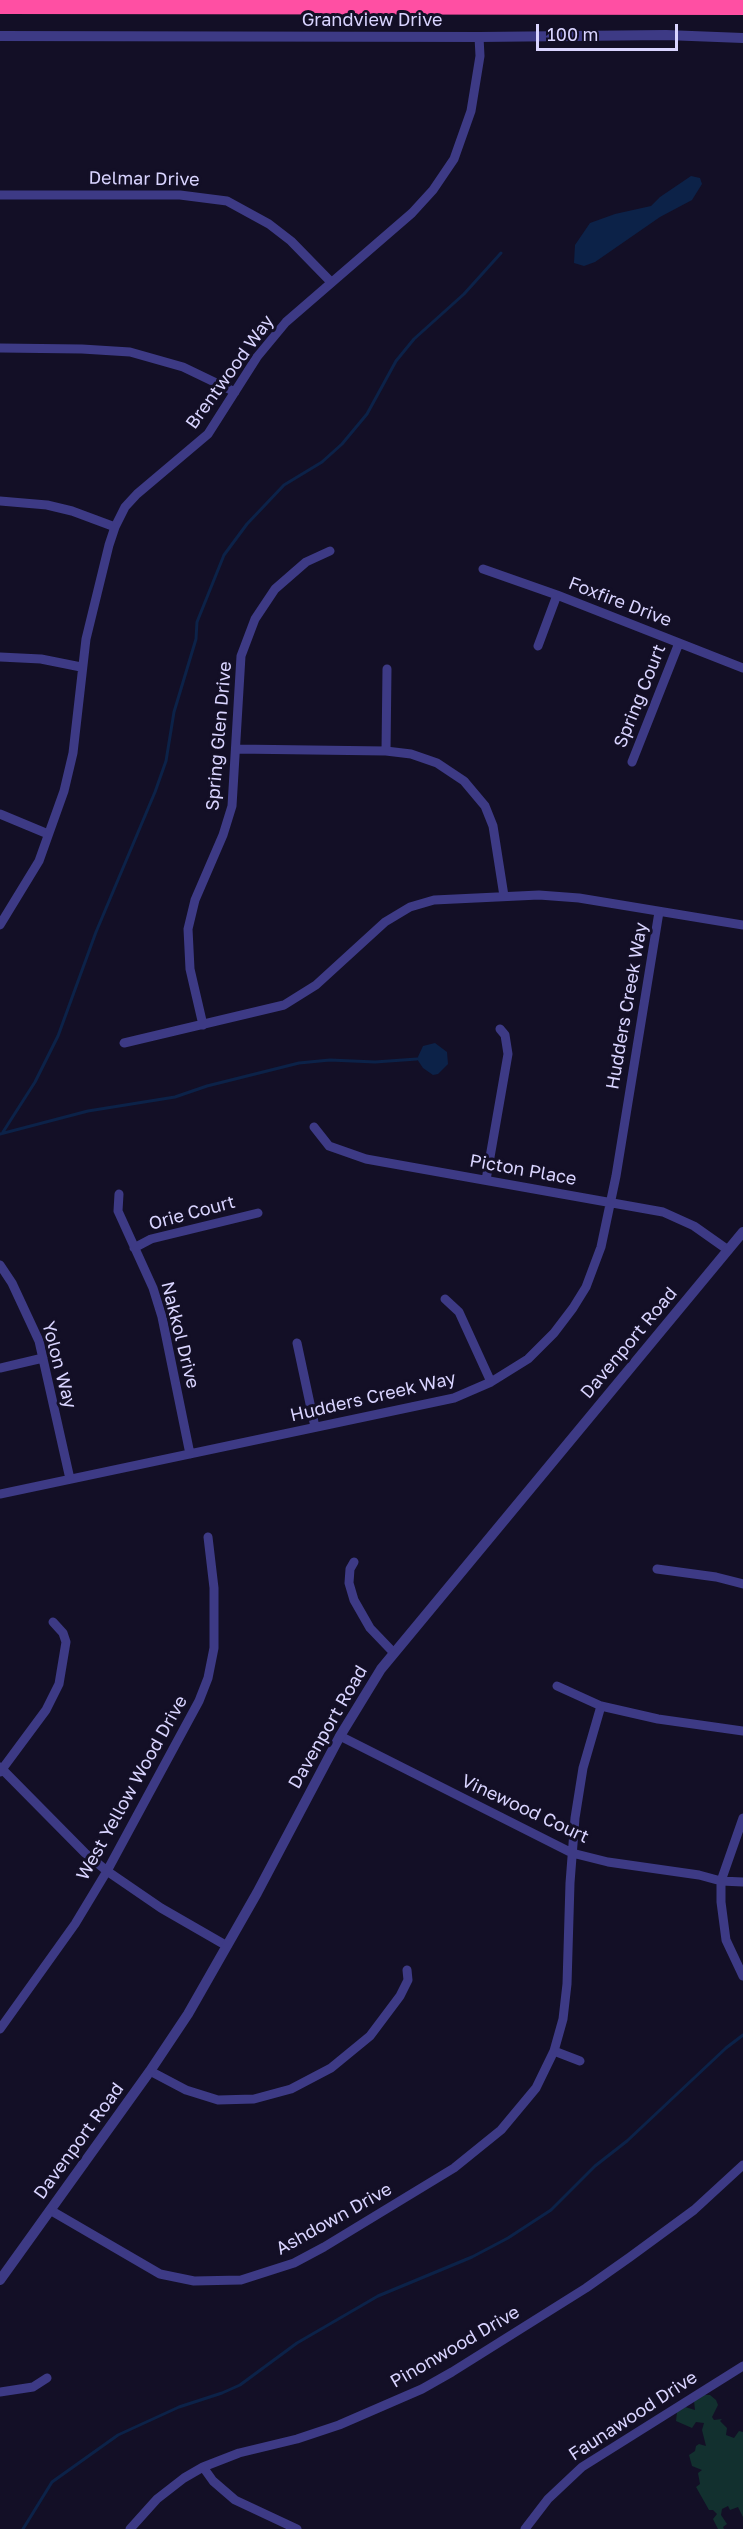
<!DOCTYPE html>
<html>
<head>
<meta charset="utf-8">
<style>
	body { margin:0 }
	#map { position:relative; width:743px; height:2529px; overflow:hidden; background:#130f26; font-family:"Golos Text",sans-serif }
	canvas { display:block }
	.scale { position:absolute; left:536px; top:24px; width:142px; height:27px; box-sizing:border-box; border:3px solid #d9d4ff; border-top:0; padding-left:8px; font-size:18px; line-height:21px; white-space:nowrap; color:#d9d4ff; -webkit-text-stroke:4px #130f26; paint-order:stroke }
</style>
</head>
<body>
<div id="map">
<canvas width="743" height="2529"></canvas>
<div class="scale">100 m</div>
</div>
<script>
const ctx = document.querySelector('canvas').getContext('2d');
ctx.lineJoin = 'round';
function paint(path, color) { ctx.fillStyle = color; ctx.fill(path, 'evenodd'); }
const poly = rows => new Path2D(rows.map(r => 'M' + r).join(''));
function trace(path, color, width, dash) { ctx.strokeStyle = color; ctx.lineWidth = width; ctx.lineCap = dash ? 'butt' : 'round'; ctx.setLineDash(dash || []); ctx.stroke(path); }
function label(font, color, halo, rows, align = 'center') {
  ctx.font = font + ' "Golos Text",sans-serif'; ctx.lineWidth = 6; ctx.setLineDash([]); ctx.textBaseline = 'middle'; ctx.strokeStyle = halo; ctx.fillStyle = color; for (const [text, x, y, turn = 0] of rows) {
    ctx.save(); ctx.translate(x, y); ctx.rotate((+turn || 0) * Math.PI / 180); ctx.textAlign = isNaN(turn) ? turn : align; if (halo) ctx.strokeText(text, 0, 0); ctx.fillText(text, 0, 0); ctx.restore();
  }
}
const green = poly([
	[703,2395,710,2395,716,2400,718,2405,712,2417,714,2420,722,2419,720,2421,727,2428,726,2435,734,2438,739,2431,743,2432,743,2517,738,2507,730,2510,728,2506,722,2509,721,2515,727,2524,723,2527,724,2529,718,2529,713,2519,717,2514,713,2510,709,2510,696,2487,700,2484,698,2473,702,2470,692,2466,689,2455,695,2451,696,2446,699,2444,706,2446,702,2430,704,2423,696,2422,692,2428,676,2421,677,2412,685,2407,695,2410,694,2401]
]);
const water = poly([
	[691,176,700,178,702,184,692,200,660,217,595,262,584,266,574,263,575,245,590,223,615,214,651,206,660,197],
	[435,1043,447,1052,448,1064,438,1074,433,1075,423,1068,417,1059,423,1046]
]);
const stream = poly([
	[3,1132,35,1082,58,1036,96,932,155,792,166,761,174,712,196,639,197,622,224,555,247,524,284,485,322,462,342,444,367,414,396,361,414,339,464,294,501,253],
	[0,1134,88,1111,175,1097,207,1086,299,1063,330,1060,375,1062,417,1059],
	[23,2529,52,2482,118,2435,179,2407,222,2393,240,2385,297,2343,378,2296,472,2257,508,2238,551,2210,595,2166,627,2141,726,2048,743,2035]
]);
const minor = poly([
	[0,195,180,195,227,201,269,224,291,241,331,282],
	[0,348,82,349,130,352,183,367,235,392],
	[0,501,47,505,72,511,115,527],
	[483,569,557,595,743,668],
	[538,646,557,595],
	[0,657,41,659,81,667],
	[236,749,386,751,411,754,437,763,464,781,485,806,493,826,504,896],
	[386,751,387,669],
	[632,762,679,643],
	[0,814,48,834],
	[0,925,39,861,64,791,73,753,86,639,109,545,115,527,125,507,137,494,208,434,257,357,286,322,412,213,433,190,454,159,471,111,480,56,479,37],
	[203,1025,190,969,188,929,195,900,223,835,232,806,241,656,255,619,275,589,306,562,330,551],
	[124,1043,284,1005,316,985,385,922,410,907,434,900,539,895,579,898,743,925],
	[314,1127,329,1146,366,1159,663,1212,694,1226,728,1250],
	[486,1180,508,1054,505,1035,500,1029],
	[119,1194,118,1211,153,1288,162,1317,190,1454],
	[134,1248,151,1239,258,1213],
	[0,1265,12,1283,39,1341,70,1479],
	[445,1299,459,1312,491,1382],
	[297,1343,315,1427],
	[0,1368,43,1358],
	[0,1494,454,1398,491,1382,528,1359,554,1333,573,1308,586,1287,601,1247,616,1176,659,912],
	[354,1562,350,1569,349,1583,354,1600,370,1628,393,1652],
	[657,1569,716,1577,743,1584],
	[557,1686,601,1706,658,1719,743,1731],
	[340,1736,572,1853,608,1862,699,1875,721,1881,743,1882],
	[0,1767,85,1853,107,1871,161,1908,227,1946],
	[0,1772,46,1710,59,1684,66,1642,63,1633,53,1622],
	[743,1818,721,1881,721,1902,726,1940,743,1976],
	[0,2029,75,1924,107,1871,199,1701,208,1678,214,1648,214,1588,208,1537],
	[554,2051,580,2061],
	[150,2071,186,2090,218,2100,254,2099,291,2089,331,2068,370,2036,400,1996,408,1980,407,1970],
	[50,2210,160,2274,194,2281,241,2280,294,2263,324,2247,454,2168,501,2130,536,2088,554,2051,563,2019,567,1984,570,1883,575,1818,583,1768,601,1706],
	[0,2392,33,2387,47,2378],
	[203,2467,213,2481,235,2500,297,2529],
	[130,2529,157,2499,184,2478,203,2467,239,2453,297,2439,339,2425,422,2389,452,2372,586,2288,630,2257,694,2210,743,2165],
	[525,2529,548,2499,582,2467,743,2366]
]);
const tertiary = poly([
	[0,36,479,37,666,35,743,38],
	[0,2280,150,2071,188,2014,257,1893,340,1736,381,1669,743,1232]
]);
const motorway = poly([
	[0,6,743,7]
]);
const streetNames = [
	["Grandview Drive",372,20],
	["Delmar Drive",144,179,1],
	["Brentwood Way",230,372,-54],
	["Foxfire Drive",620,602,21],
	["Spring Court",640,696,-68],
	["Spring Glen Drive",219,736,-85],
	["Hudders Creek Way",627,1006,-80],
	["Picton Place",523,1170,10],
	["Orie Court",192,1213,-15],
	["Nakkol Drive",180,1335,76],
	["Davenport Road",629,1343,-50],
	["Yolon Way",59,1365,75],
	["Hudders Creek Way",373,1397,-13],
	["Davenport Road",328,1727,-60],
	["West Yellow Wood Drive",132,1788,-61],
	["Vinewood Court",525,1809,25],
	["Davenport Road",79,2141,-54],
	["Ashdown Drive",334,2219,-29],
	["Pinonwood Drive",455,2347,-30],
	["Faunawood Drive",633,2416,-33]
];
paint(green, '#12302f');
paint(water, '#0c2248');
trace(stream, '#0c2248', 3);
trace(minor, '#3d3a85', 9);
trace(tertiary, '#3d3a85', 10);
trace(motorway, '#ff4fa3', 16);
label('18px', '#d9d4ff', '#130f26', streetNames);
</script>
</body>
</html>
